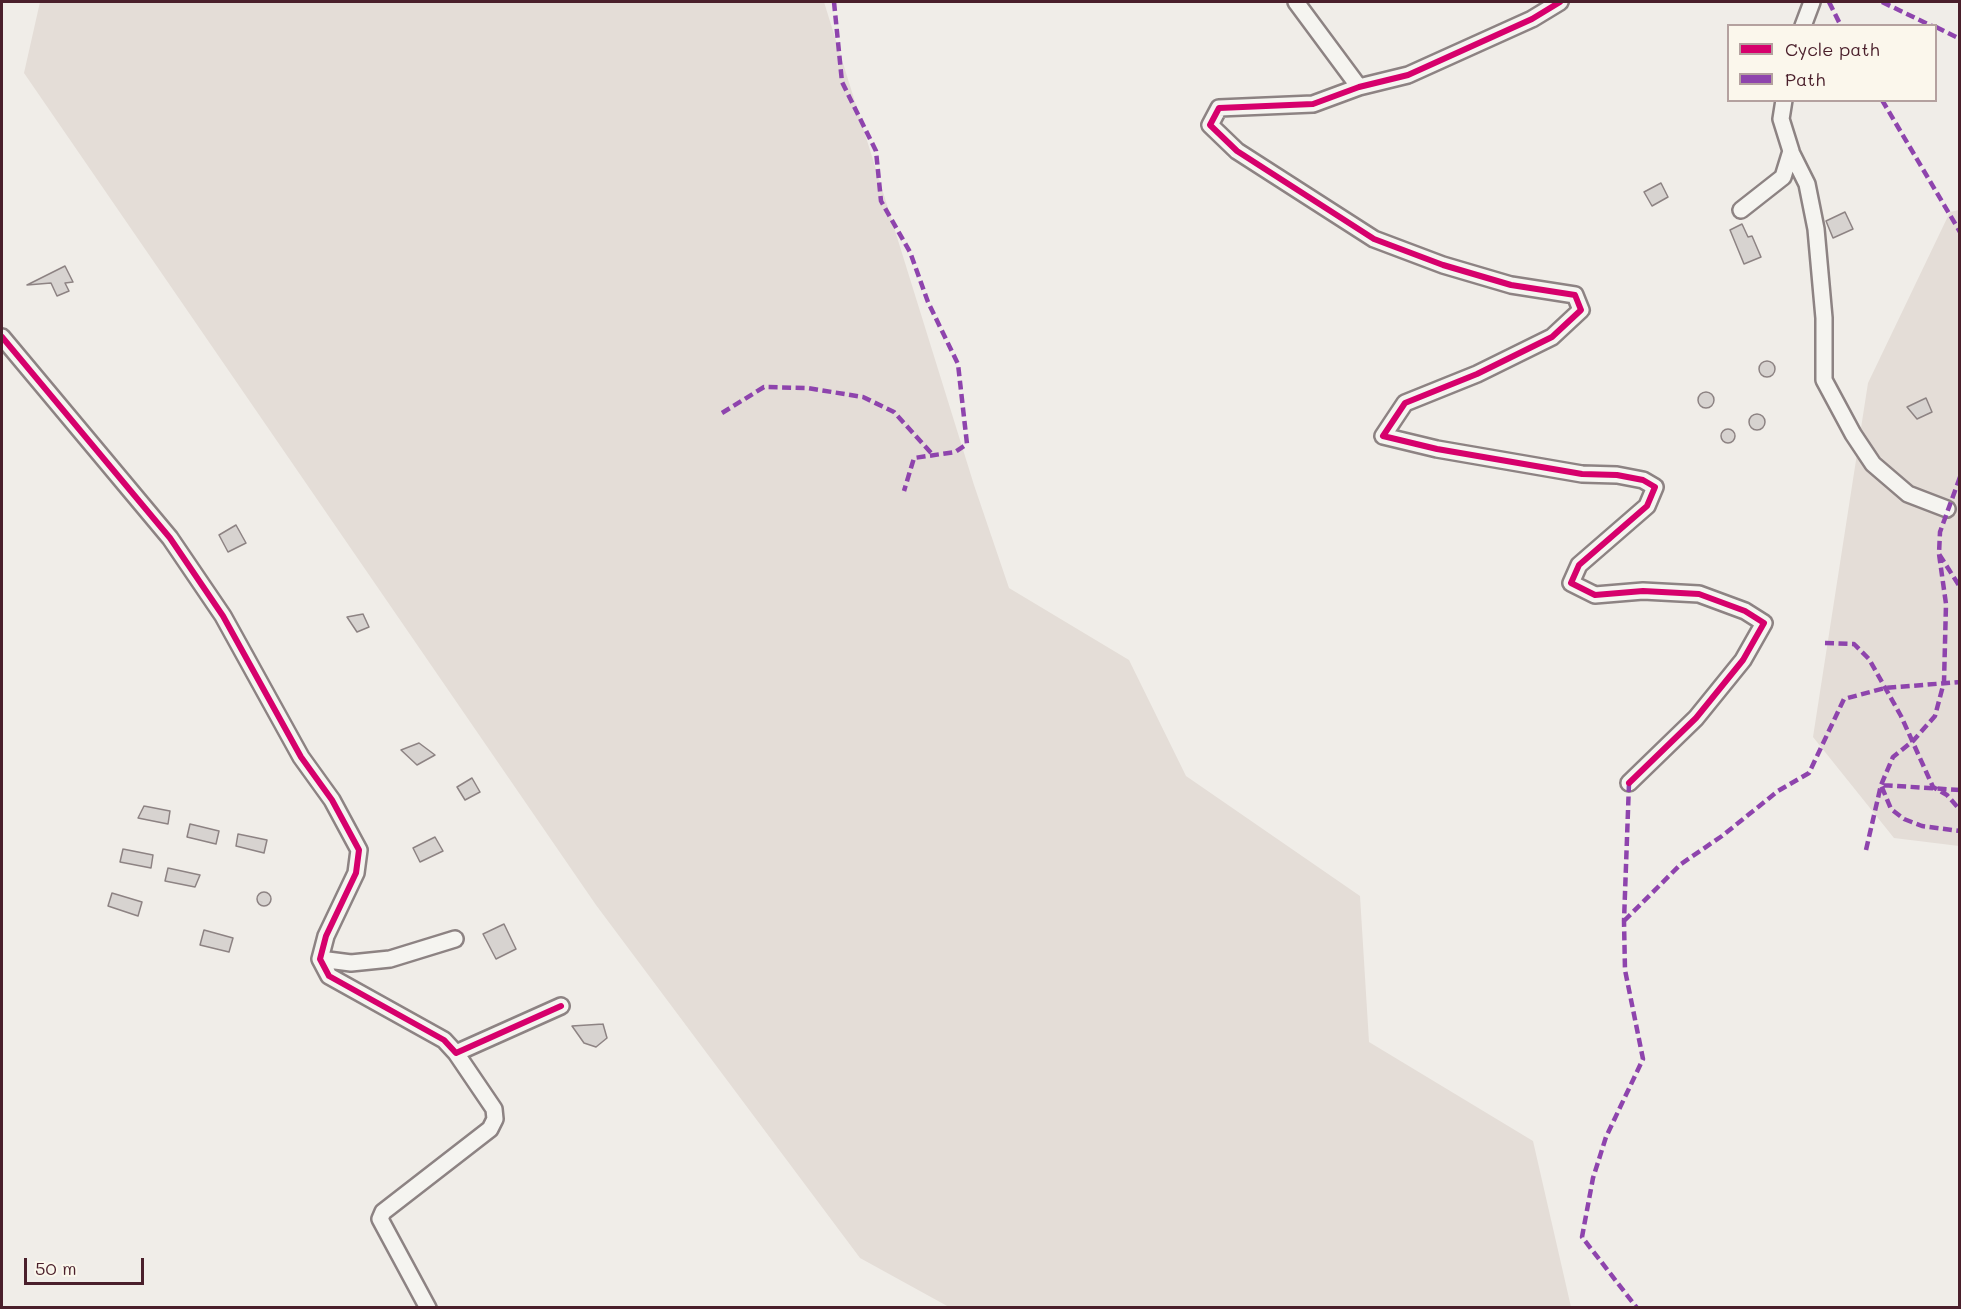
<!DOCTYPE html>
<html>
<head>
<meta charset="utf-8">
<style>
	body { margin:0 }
	#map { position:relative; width:1961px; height:1309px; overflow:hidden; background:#f0ede8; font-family:Mali,sans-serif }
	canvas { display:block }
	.frame { position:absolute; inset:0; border:3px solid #4a1f2b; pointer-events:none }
	.legend { position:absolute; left:1727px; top:24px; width:210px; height:78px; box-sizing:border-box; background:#fbf7ec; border:2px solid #b4a19f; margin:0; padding:8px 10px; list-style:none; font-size:18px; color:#4a1f2b }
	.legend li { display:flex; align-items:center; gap:12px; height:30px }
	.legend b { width:30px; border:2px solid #b4a19f }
	.scale { position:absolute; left:24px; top:1258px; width:120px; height:27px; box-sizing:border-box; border:3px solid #4a1f2b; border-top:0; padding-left:8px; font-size:18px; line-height:21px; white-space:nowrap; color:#4a1f2b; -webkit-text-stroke:4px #fbf7ec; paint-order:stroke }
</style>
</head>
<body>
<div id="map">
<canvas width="1961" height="1309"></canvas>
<div class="frame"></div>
<ul class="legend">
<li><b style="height:8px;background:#d6006c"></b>Cycle path</li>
<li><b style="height:8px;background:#8e44ad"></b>Path</li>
</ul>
<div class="scale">50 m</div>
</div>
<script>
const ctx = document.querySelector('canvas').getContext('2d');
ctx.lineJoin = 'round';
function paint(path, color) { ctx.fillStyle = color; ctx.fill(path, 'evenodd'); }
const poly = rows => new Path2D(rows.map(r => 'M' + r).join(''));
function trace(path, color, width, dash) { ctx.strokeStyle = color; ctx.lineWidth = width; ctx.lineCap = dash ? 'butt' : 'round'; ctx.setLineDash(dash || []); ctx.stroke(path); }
const green = poly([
	[40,2,824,2,974,485,1009,588,1129,660,1186,776,1360,896,1369,1042,1533,1141,1571,1307,949,1307,860,1258,596,905,24,73],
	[1959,210,1959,846,1894,838,1813,737,1868,383,1950,212]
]);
const building = poly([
	[1661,183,1668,197,1652,206,1644,192,1661,183],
	[1845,212,1853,229,1833,238,1826,221,1845,212],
	[1742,224,1748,237,1752,236,1761,257,1744,264,1730,230,1742,224],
	[65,266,73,282,65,283,69,291,57,296,51,283,27,285,65,266],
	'1759 369a8 8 0 1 1 16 0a8 8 0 1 1-16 0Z',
	'1698 400a8 8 0 1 1 16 0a8 8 0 1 1-16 0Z',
	[1926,398,1932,412,1917,419,1907,407,1926,398],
	'1749 422a8 8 0 1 1 16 0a8 8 0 1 1-16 0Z',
	'1721 436a7 7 0 1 1 14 0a7 7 0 1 1-14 0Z',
	[236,525,246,543,228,552,219,535,236,525],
	[363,614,369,627,357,632,347,617,363,614],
	[419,743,435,755,417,765,401,750,419,743],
	[472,778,480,792,465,800,457,787,472,778],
	[144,806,170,811,168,824,138,818,144,806],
	[190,824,219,831,216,844,187,837,190,824],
	[238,834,267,840,264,853,236,846,238,834],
	[435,837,443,851,420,862,413,848,435,837],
	[123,849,153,855,151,868,120,862,123,849],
	[168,868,200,875,195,887,165,881,168,868],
	'257 899a7 7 0 1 1 14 0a7 7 0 1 1-14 0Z',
	[112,893,142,902,138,916,108,906,112,893],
	[504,924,516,949,496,959,483,934,504,924],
	[204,930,233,938,229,952,200,945,204,930],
	[603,1024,607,1038,596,1047,584,1043,572,1026,603,1024]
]);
const minor = poly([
	[1296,2,1359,87],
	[1560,2,1532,19,1408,75,1359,87,1313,104,1219,108,1210,125,1237,151,1374,239,1443,265,1511,285,1575,295,1581,310,1552,337,1477,374,1405,403,1383,436,1437,449,1582,474,1617,475,1643,480,1655,487,1647,506,1579,565,1571,583,1595,595,1643,591,1699,594,1745,611,1764,623,1743,660,1696,718,1629,783],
	[1803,26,1812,2],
	[1791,152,1807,184,1816,229,1824,318,1824,380,1853,434,1873,464,1908,494,1947,509],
	[1741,210,1783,177,1791,151,1781,119,1784,100],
	[2,337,170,538,223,616,301,757,332,800,359,850,356,873,326,936,320,959,329,976,444,1040,456,1053,561,1006],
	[320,959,351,963,390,959,455,939],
	[428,1308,380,1219,383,1212,490,1129,495,1119,494,1109,456,1053]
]);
const quiet = poly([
	[834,2,842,82,876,151,881,201,910,252,928,302,958,364,967,444,955,452,914,458,904,491],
	[1829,2,1841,26],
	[1882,2,1932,26],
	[1936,27,1960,39],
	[1882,100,1960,232],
	[722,413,764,387,807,388,863,397,894,412,933,455],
	[1960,477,1940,532,1939,554,1960,587],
	[1825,643,1854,644,1869,659,1901,716,1933,787,1947,795,1960,810],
	[1629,783,1624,921,1625,970,1643,1059,1606,1137,1593,1178,1582,1237,1637,1308],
	[1960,790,1881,785,1891,809,1904,819,1922,826,1960,831],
	[1866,850,1881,785,1893,757,1913,741,1935,716,1944,682,1946,604,1939,554],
	[1624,921,1681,864,1722,836,1778,791,1809,773,1844,699,1885,688,1960,682]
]);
const cycleway = poly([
	[1560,2,1532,19,1408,75,1359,87,1313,104,1219,108,1210,125,1237,151,1374,239,1443,265,1511,285,1575,295,1581,310,1552,337,1477,374,1405,403,1383,436,1437,449,1582,474,1617,475,1643,480,1655,487,1647,506,1579,565,1571,583,1595,595,1643,591,1699,594,1745,611,1764,623,1743,660,1696,718,1629,783],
	[2,337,170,538,223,616,301,757,332,800,359,850,356,873,326,936,320,959,329,976,444,1040,456,1053,561,1006]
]);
paint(green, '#e4ddd7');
paint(building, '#d7d3d0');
trace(building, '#8d8383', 1.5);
trace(minor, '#8d8383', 20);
trace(minor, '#f5f4f0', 15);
trace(quiet, '#8e44ad', 4.5, [9, 4.5]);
trace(cycleway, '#d6006c', 6);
</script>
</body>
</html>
